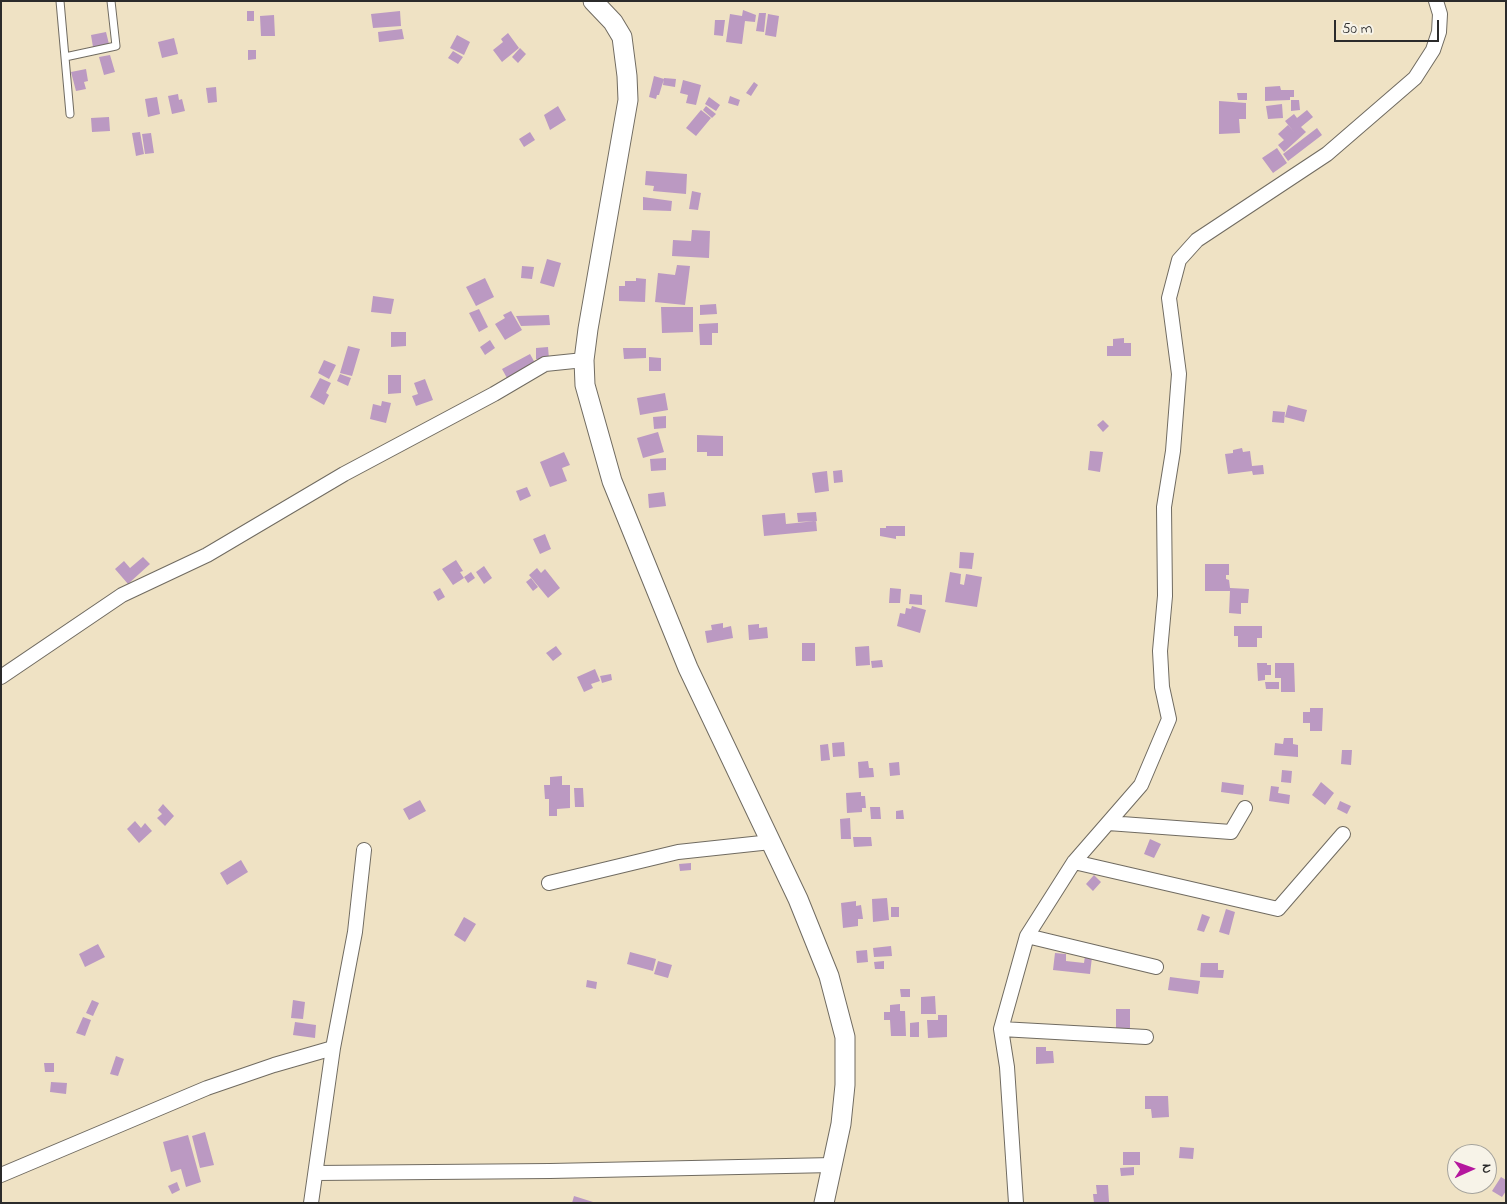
<!DOCTYPE html>
<html>
<head>
<meta charset="utf-8">
<style>
	body { margin:0 }
	#map { position:relative; width:1507px; height:1204px; overflow:hidden; background:#efe2c4; font-family:"Indie Flower",sans-serif }
	canvas { display:block }
	.frame { position:absolute; inset:0; border:2px solid #2b2b2b; pointer-events:none }
	.north { position:absolute; left:1447px; top:1144px; width:50px; height:50px; box-sizing:border-box; background:#f7f3e8; border:1px solid #a5a39c; border-radius:50%; rotate:88deg; font-size:14px; font-weight:700; line-height:20px; text-align:center; color:#2b2b2b }
	.north::after { content:''; display:block; margin:auto; width:18px; height:22px; background:#b5179e; clip-path:polygon(50% 0,100% 100%,50% 72%,0 100%) }
	.scale { position:absolute; left:1334px; top:20px; width:105px; height:22px; box-sizing:border-box; border:2px solid #2b2b2b; border-top:0; padding-left:6px; font-size:15px; line-height:18px; white-space:nowrap; color:#2b2b2b; -webkit-text-stroke:4px #f7f3e8; paint-order:stroke }
</style>
</head>
<body>
<div id="map">
<canvas width="1507" height="1204"></canvas>
<div class="frame"></div>
<div class="north">N</div>
<div class="scale">50 m</div>
</div>
<script>
const ctx = document.querySelector('canvas').getContext('2d');
ctx.lineJoin = 'round';
function paint(path, color) { ctx.fillStyle = color; ctx.fill(path, 'evenodd'); }
const poly = rows => new Path2D(rows.map(r => 'M' + r).join(''));
function trace(path, color, width, dash) { ctx.strokeStyle = color; ctx.lineWidth = width; ctx.lineCap = dash ? 'butt' : 'round'; ctx.setLineDash(dash || []); ctx.stroke(path); }
const building = poly([
	[743,10,756,15,755,22,745,21,742,44,726,42,730,14,742,16],
	[247,11,254,11,254,21,247,21],
	[400,11,401,26,373,28,371,14],
	[759,13,766,13,764,32,756,31],
	[768,14,779,16,776,37,765,35],
	[274,15,275,36,261,36,260,16],
	[715,20,725,20,723,36,714,35],
	[402,29,404,39,379,42,378,32],
	[106,32,109,44,93,47,91,35],
	[508,33,519,48,502,62,493,50,503,42,501,39],
	[457,35,470,42,464,55,450,48],
	[174,38,178,54,162,58,158,42],
	[520,48,526,54,518,63,512,57],
	[248,50,256,50,256,59,248,60],
	[453,51,463,57,458,64,448,58],
	[110,55,115,72,104,75,99,57],
	[86,69,88,81,84,82,86,89,76,91,71,72],
	[654,76,664,79,659,95,657,95,656,99,649,97],
	[664,78,676,79,675,87,663,85],
	[683,80,701,85,696,105,686,103,688,95,680,93],
	[754,82,758,85,751,96,746,93],
	[1280,86,1281,90,1294,90,1294,97,1290,97,1290,100,1265,101,1265,87],
	[216,87,217,102,208,103,206,88],
	[1237,93,1247,93,1247,100,1238,100],
	[178,94,179,100,182,99,185,111,172,114,168,96],
	[730,96,740,100,738,106,728,103],
	[157,97,160,114,148,117,145,99],
	[709,97,720,105,716,111,705,104],
	[1291,100,1299,100,1300,110,1291,111],
	[1219,101,1246,103,1246,119,1239,119,1240,133,1219,134],
	[1282,104,1283,118,1268,119,1266,106],
	[558,106,566,120,550,130,544,115],
	[706,106,716,114,712,118,703,110],
	[701,110,711,118,696,136,686,128],
	[1307,110,1313,117,1301,127,1306,132,1284,152,1278,145,1284,140,1278,134,1288,125,1294,132,1285,121,1294,114,1297,118],
	[109,117,110,131,92,132,91,118],
	[1317,128,1322,135,1288,161,1283,154],
	[140,132,144,154,136,156,132,133],
	[530,132,535,140,524,147,519,139],
	[151,133,154,153,145,154,142,134],
	[1277,148,1287,163,1273,173,1262,158],
	[646,171,687,174,686,194,653,191,654,186,645,185],
	[692,191,701,193,698,210,689,209],
	[643,197,672,201,671,211,643,210],
	[692,230,710,231,709,258,672,256,673,240,691,241],
	[547,259,561,263,554,287,540,283],
	[677,265,690,266,685,305,655,302,658,273,675,275],
	[522,266,534,267,532,279,521,278],
	[485,278,494,297,476,306,466,287],
	[636,278,646,279,645,302,619,301,619,286,625,286,625,281,636,281],
	[373,296,394,299,391,314,371,312],
	[716,304,717,314,700,315,700,305],
	[661,307,693,307,693,332,662,333],
	[479,309,488,327,479,332,469,313],
	[511,311,522,330,505,340,495,324,505,318,503,315],
	[549,315,550,325,521,326,516,316],
	[718,323,718,333,712,333,712,345,700,345,699,324],
	[391,332,406,332,406,346,391,347],
	[1124,338,1124,343,1131,343,1131,356,1107,356,1107,346,1113,346,1113,339],
	[490,340,495,348,485,355,480,347],
	[348,346,360,349,352,376,340,373],
	[548,347,549,359,536,359,536,348],
	[623,348,646,348,646,358,624,359],
	[530,354,535,363,507,378,502,369],
	[649,357,661,358,661,371,649,371],
	[324,360,336,365,329,379,318,373],
	[340,374,351,378,348,386,337,381],
	[388,375,401,375,401,393,388,394],
	[320,378,331,383,326,393,329,395,324,405,310,397],
	[425,379,433,400,416,406,412,396,418,394,414,383],
	[665,393,668,410,640,415,637,398],
	[382,401,391,403,386,423,370,419,373,404,381,406],
	[1288,405,1307,410,1304,422,1285,417],
	[1273,411,1285,412,1284,423,1272,422],
	[666,416,666,428,654,429,653,417],
	[1103,420,1109,426,1103,432,1097,425],
	[658,432,664,452,643,458,637,438],
	[697,435,723,436,723,456,707,456,707,452,697,452],
	[1242,448,1243,452,1250,451,1252,466,1263,465,1264,474,1253,475,1252,471,1228,474,1225,454,1233,453,1233,450],
	[1090,451,1103,452,1100,472,1088,470],
	[564,452,570,465,562,468,567,481,550,487,540,462],
	[666,458,666,470,651,471,650,459],
	[842,470,843,482,834,483,833,471],
	[827,471,829,491,815,493,812,473],
	[527,487,531,496,520,501,516,491],
	[664,492,666,506,649,508,648,494],
	[816,512,817,521,798,522,797,513],
	[785,513,786,524,816,521,817,531,764,536,762,515],
	[886,526,905,526,905,536,896,536,896,539,880,536,880,528,886,528],
	[545,534,551,549,540,554,533,539],
	[960,552,974,553,972,569,959,568],
	[143,557,150,564,128,584,115,569,124,561,130,568],
	[456,560,463,571,460,572,464,578,453,585,442,569],
	[1205,564,1229,564,1229,575,1226,575,1226,579,1229,580,1230,588,1249,589,1248,603,1241,603,1241,614,1229,613,1230,591,1205,591],
	[484,566,492,578,484,584,476,572],
	[537,568,541,573,545,569,560,588,548,598,529,575],
	[471,572,475,578,468,583,464,577],
	[950,572,961,574,960,584,964,585,966,574,982,577,977,607,945,602],
	[531,578,538,587,533,591,526,582],
	[440,588,445,597,438,601,433,592],
	[890,588,901,589,900,603,889,603],
	[910,594,922,595,922,605,909,604],
	[912,606,926,610,920,633,897,626,900,613,905,614,906,608,911,609],
	[723,623,723,628,731,626,733,638,707,643,705,631,712,630,711,625],
	[759,624,759,628,767,627,768,638,749,640,748,625],
	[1234,626,1262,626,1262,638,1257,638,1257,647,1238,647,1238,636,1234,636],
	[802,643,815,643,815,661,802,661],
	[556,646,562,654,553,661,546,653],
	[869,646,870,665,856,666,855,647],
	[882,660,883,667,872,668,871,661],
	[1257,663,1267,663,1267,665,1271,665,1271,675,1265,675,1265,680,1258,681],
	[1275,663,1294,663,1295,692,1281,692,1281,678,1275,678],
	[595,669,600,681,591,684,593,688,584,692,577,677],
	[611,674,612,680,602,683,600,676],
	[1265,682,1279,682,1279,689,1266,689],
	[1310,708,1323,708,1322,731,1310,731,1310,723,1303,723,1303,712,1310,712],
	[1284,738,1293,738,1293,744,1298,745,1298,757,1274,755,1275,743,1283,744],
	[844,742,845,756,833,757,832,743],
	[828,744,830,760,821,761,820,745],
	[1342,750,1352,750,1351,765,1341,764],
	[868,761,869,768,873,768,874,777,859,778,858,762],
	[899,762,900,775,890,776,889,763],
	[1282,770,1292,771,1291,783,1281,782],
	[562,776,562,785,570,785,570,808,557,809,557,816,549,816,549,799,545,799,544,785,550,785,550,777],
	[1222,782,1244,785,1243,795,1221,792],
	[1321,782,1334,793,1325,805,1312,795],
	[1271,786,1279,787,1278,793,1290,795,1289,804,1269,801],
	[574,788,583,788,584,807,575,807],
	[861,792,861,796,865,796,866,808,862,808,862,812,847,813,846,793],
	[420,800,426,811,409,820,403,809],
	[1340,801,1351,806,1347,814,1337,809],
	[163,804,174,816,165,826,157,818,162,814,158,810],
	[870,807,880,807,881,819,871,819],
	[903,810,904,819,896,819,896,811],
	[850,818,851,839,841,839,840,819],
	[135,821,141,828,145,823,152,831,139,843,127,829],
	[853,837,871,837,872,846,854,847],
	[1150,839,1161,844,1154,858,1144,854],
	[241,860,248,872,227,885,220,873],
	[691,863,691,870,680,871,679,864],
	[1094,875,1101,882,1093,891,1086,884],
	[887,898,889,920,873,922,872,899],
	[856,901,856,906,861,905,863,919,858,919,858,926,843,928,841,903],
	[891,907,899,907,899,917,891,917],
	[1226,909,1235,912,1229,935,1219,932],
	[1202,914,1210,917,1204,932,1197,930],
	[464,917,476,924,465,942,454,935],
	[98,944,105,957,85,967,79,954],
	[891,946,892,956,874,957,873,948],
	[867,950,868,962,857,963,856,951],
	[630,952,656,959,653,971,627,964],
	[1055,953,1066,954,1066,961,1084,963,1085,956,1092,957,1090,974,1053,970],
	[658,961,672,965,668,978,654,974],
	[884,961,884,969,875,969,874,962],
	[1201,963,1218,963,1218,970,1224,970,1223,978,1200,977],
	[1170,977,1200,981,1198,994,1168,990],
	[587,980,597,982,596,989,586,987],
	[900,989,910,989,910,997,901,997],
	[935,996,936,1014,921,1014,921,997],
	[92,1000,99,1003,93,1016,86,1013],
	[293,1000,305,1002,303,1019,291,1018],
	[900,1004,900,1011,905,1011,906,1036,891,1036,890,1020,884,1020,884,1012,890,1012,890,1005],
	[1116,1009,1130,1009,1130,1028,1116,1028],
	[938,1015,947,1015,947,1037,928,1038,927,1020,938,1020],
	[83,1017,91,1020,85,1036,76,1033],
	[295,1022,316,1025,315,1038,293,1035],
	[919,1022,919,1037,910,1037,910,1023],
	[1036,1047,1046,1047,1046,1051,1053,1051,1054,1063,1036,1064],
	[116,1056,124,1059,118,1076,110,1074],
	[44,1063,54,1063,54,1072,45,1072],
	[51,1082,67,1083,66,1094,50,1092],
	[1145,1096,1168,1096,1169,1117,1152,1118,1151,1109,1145,1109],
	[205,1132,214,1165,200,1168,192,1136],
	[188,1135,201,1182,186,1187,181,1169,171,1172,163,1142],
	[1180,1147,1194,1148,1193,1159,1179,1158],
	[1123,1152,1140,1152,1140,1165,1123,1165],
	[1134,1167,1134,1175,1121,1176,1120,1168],
	[1501,1177,1506,1180,1506,1191,1502,1197,1492,1191],
	[177,1182,180,1190,172,1194,168,1186],
	[1096,1185,1108,1185,1109,1202,1094,1203,1093,1194,1097,1194],
	[574,1196,593,1202,593,1203,572,1203]
]);
const lane = poly([
	[60,1,70,114],
	[65,57,116,46,111,1]
]);
const street = poly([
	[1,677,122,595,207,555,344,474,494,394,545,364,584,360],
	[1108,823,1231,832,1245,808],
	[1074,862,1278,909,1343,834],
	[549,883,678,852,771,842],
	[1027,936,1156,967],
	[1001,1029,1146,1037],
	[316,1173,550,1171,833,1165],
	[1,1175,207,1088,274,1065,333,1048],
	[311,1203,333,1048,355,932,364,850],
	[1016,1203,1007,1067,1001,1029,1027,936,1074,862,1141,785,1169,719,1162,687,1160,651,1165,596,1164,507,1173,451,1179,374,1169,298,1179,260,1197,240,1327,154,1415,78,1433,50,1439,32,1440,14,1436,1]
]);
const secondary = poly([
	[593,1,613,22,622,37,627,76,628,100,588,329,584,360,585,385,612,481,688,668,798,899,829,976,845,1037,845,1085,841,1124,824,1203]
]);
paint(building, '#bb99c2');
trace(lane, '#706b61', 9);
trace(street, '#706b61', 16);
trace(secondary, '#706b61', 21);
trace(lane, '#fff', 7);
trace(street, '#fff', 14);
trace(secondary, '#fff', 19);
</script>
</body>
</html>
